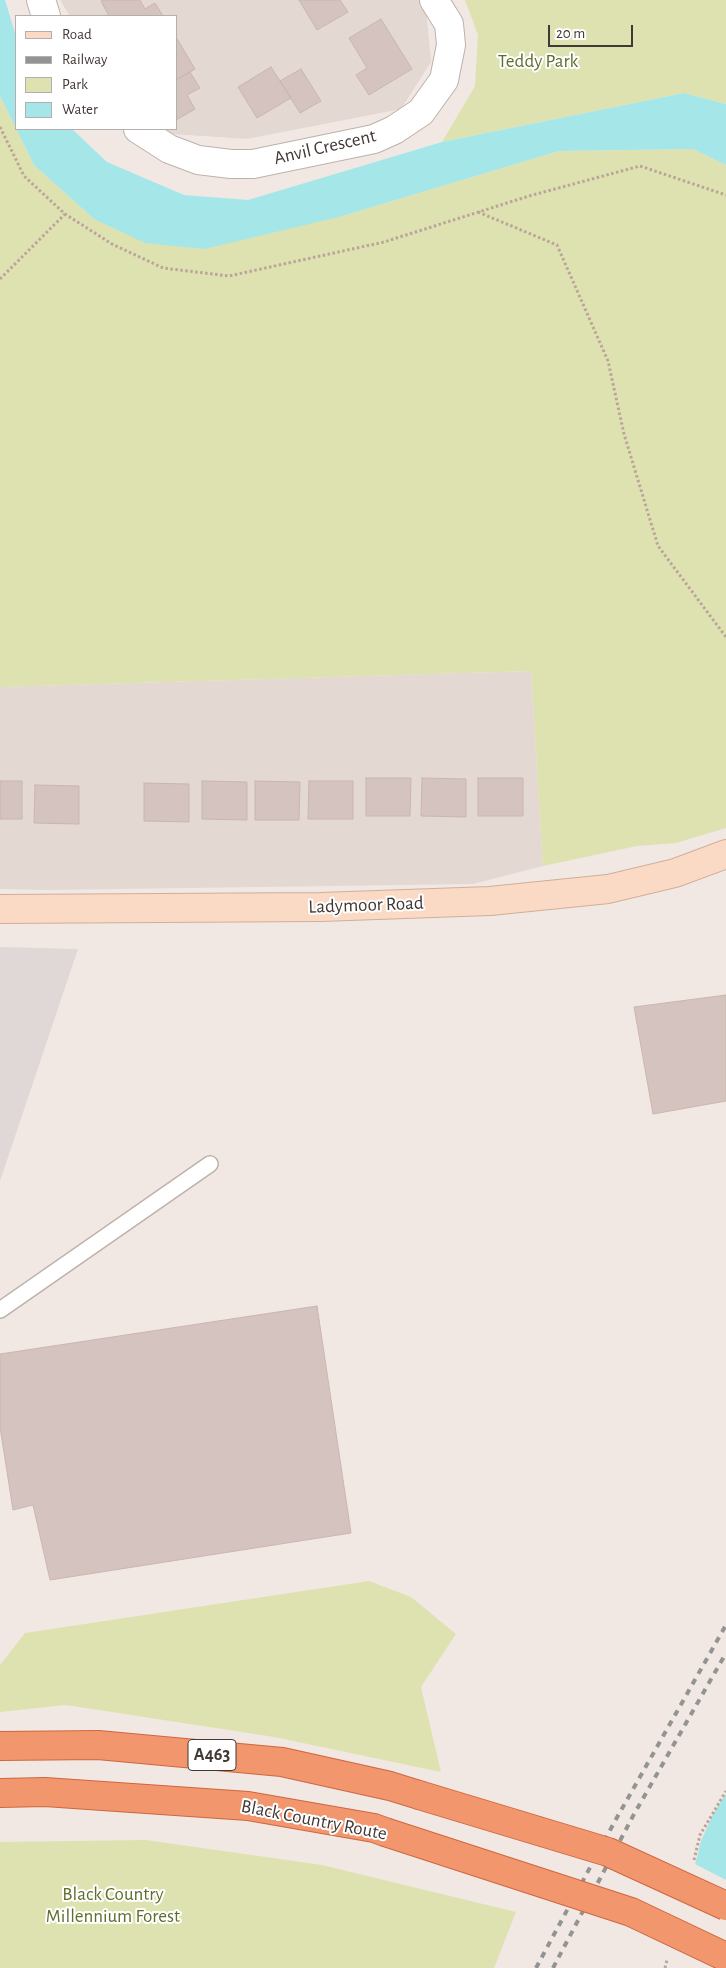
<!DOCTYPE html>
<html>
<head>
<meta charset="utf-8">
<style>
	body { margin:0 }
	#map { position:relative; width:726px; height:1968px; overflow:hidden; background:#f1e8e4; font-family:"Alegreya Sans",sans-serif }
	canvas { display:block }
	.legend { position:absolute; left:15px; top:15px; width:162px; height:115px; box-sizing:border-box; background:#fff; border:1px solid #b3afae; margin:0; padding:6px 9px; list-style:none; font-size:15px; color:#423835 }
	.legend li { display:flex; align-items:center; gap:10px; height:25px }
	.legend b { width:25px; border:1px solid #b3afae }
	.scale { position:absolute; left:548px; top:25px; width:85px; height:22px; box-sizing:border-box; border:2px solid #423835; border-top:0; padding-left:6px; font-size:15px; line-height:18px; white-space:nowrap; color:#423835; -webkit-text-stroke:4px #fff; paint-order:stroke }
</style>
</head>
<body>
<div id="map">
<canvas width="726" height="1968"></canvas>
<ul class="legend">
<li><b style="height:6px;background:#fadac5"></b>Road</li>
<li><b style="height:6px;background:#939393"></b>Railway</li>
<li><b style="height:14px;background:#dee2b0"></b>Park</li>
<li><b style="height:14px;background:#a5e6e9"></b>Water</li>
</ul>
<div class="scale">20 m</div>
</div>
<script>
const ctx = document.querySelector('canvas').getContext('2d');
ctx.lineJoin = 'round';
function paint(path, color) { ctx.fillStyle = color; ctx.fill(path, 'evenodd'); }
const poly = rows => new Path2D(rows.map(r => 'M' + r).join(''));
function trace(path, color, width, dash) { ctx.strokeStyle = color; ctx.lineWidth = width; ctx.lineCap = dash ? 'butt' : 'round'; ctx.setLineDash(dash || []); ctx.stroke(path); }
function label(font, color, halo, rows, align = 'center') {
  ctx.font = font + ' "Alegreya Sans",sans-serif'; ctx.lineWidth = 4; ctx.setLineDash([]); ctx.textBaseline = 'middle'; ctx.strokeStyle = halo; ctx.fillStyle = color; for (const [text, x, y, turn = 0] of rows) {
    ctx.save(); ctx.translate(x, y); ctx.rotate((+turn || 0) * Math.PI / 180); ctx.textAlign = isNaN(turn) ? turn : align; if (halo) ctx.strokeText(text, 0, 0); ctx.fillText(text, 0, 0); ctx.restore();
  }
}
const residential = poly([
	[60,0,422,0,426,7,431,62,401,109,247,139,172,134,166,129,176,129,176,16,70,16],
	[531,671,543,866,473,884,49,890,0,889,0,687]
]);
const industrial = poly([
	[0,947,78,949,0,1181]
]);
const green = poly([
	[465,0,726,0,726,104,684,93,442,142,475,86,478,35],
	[0,96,34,165,94,219,339,217,559,151,693,149,726,165,726,828,676,843,637,846,543,866,531,671,0,687],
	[369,1581,411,1597,456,1634,421,1687,441,1772,274,1737,66,1705,0,1712,0,1665,25,1633],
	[146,1840,322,1865,516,1912,494,1968,0,1968,0,1842]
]);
const water = poly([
	[0,0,5,0,16,36,16,129,72,129,107,162,184,195,248,200,442,142,684,93,726,104,726,165,693,149,559,151,339,217,204,249,145,243,94,219,34,165,0,96],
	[726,1794,726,1941,715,1968,669,1968,701,1841,713,1814]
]);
const pier = poly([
	[693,1863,726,1880,726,1948,718,1968,670,1968,666,1966]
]);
const building = poly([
	[103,0,140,0,145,9,155,3,163,16,109,16,101,1,103,0],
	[299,0,340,0,348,12,317,30,299,0],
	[381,19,412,69,369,95,356,75,367,68,349,38,381,19],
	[176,37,195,69,176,80,176,37],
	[271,67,291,98,257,118,238,87,271,67],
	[301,69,321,101,300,113,280,81,301,69],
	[190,72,200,88,187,95,195,109,176,120,176,80,190,72],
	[366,778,411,778,410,816,366,816,366,778],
	[422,778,466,779,466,817,421,816,422,778],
	[478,778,523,778,523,816,478,816,478,778],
	[0,781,22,781,22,819,0,819,0,781],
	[202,781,247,782,247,820,202,819,202,781],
	[255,781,300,782,299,820,255,820,255,781],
	[309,781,353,781,353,819,308,819,309,781],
	[144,783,189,784,189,822,144,821,144,783],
	[35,785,79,786,79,824,34,823,35,785],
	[726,995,726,1101,653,1114,634,1007,726,995],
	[317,1306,351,1533,50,1580,33,1505,13,1510,0,1427,0,1354,317,1306]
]);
const path = poly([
	[0,127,24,176,65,214,112,244,163,268,229,276,384,242,529,196,640,166,726,195],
	[478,212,557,245,608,361,624,434,658,546,726,637],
	[0,279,65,214],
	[694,1860,700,1835,726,1791],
	[665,1968,667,1960]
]);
const lane = poly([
	[0,1310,210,1164]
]);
const street = poly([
	[41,0,46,16],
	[138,129,169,149,198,160,231,164,253,164,374,139,394,130,421,112,444,80,451,45,449,24,434,0]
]);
const secondary = poly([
	[0,909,321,907,490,901,608,889,675,873,726,854]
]);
const highway = poly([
	[0,1746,98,1745,282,1762,390,1786,419,1795],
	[0,1793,45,1792,248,1806,374,1828,385,1832]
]);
const rail = poly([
	[536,1968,615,1821,726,1625],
	[553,1968,633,1816,726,1653]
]);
const highwayBridge = poly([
	[419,1795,608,1852,726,1906],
	[385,1832,631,1912,726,1957]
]);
const shields = [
	[212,1755,48]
];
const shieldNames = [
	["A463",212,1755]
];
const parkNames = [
	["Teddy Park",538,61],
	["Black Country",113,1894],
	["Millennium Forest",113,1916]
];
const streetNames = [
	["Anvil Crescent",325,147,-13],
	["Ladymoor Road",366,905,-2],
	["Black Country Route",314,1820,11]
];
paint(residential, '#e4d8d3');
paint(industrial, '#e0d8d6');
paint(green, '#dee2b0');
paint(water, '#a5e6e9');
paint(pier, '#f1e8e4');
paint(building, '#d4c3be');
trace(building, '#cbb6af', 1);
trace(lane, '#beb1ab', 18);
trace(street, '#beb1ab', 30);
trace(secondary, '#d0ae9a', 30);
trace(highway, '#cf663f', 30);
trace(path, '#bca49a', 3, [2.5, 2.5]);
trace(lane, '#fff', 15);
trace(street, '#fff', 28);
trace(secondary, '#fadac5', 28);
trace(highway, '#f2966e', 28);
trace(rail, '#939393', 4, [6, 6]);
trace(highwayBridge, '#cf663f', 30, []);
trace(highwayBridge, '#f2966e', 28);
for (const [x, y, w] of shields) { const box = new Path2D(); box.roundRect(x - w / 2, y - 15.5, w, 31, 4); ctx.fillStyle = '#fff'; ctx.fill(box); trace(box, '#423835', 1); }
label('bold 18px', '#423835', null, shieldNames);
label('19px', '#5e6e2d', '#fff', parkNames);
label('19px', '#423835', '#fff', streetNames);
</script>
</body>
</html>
